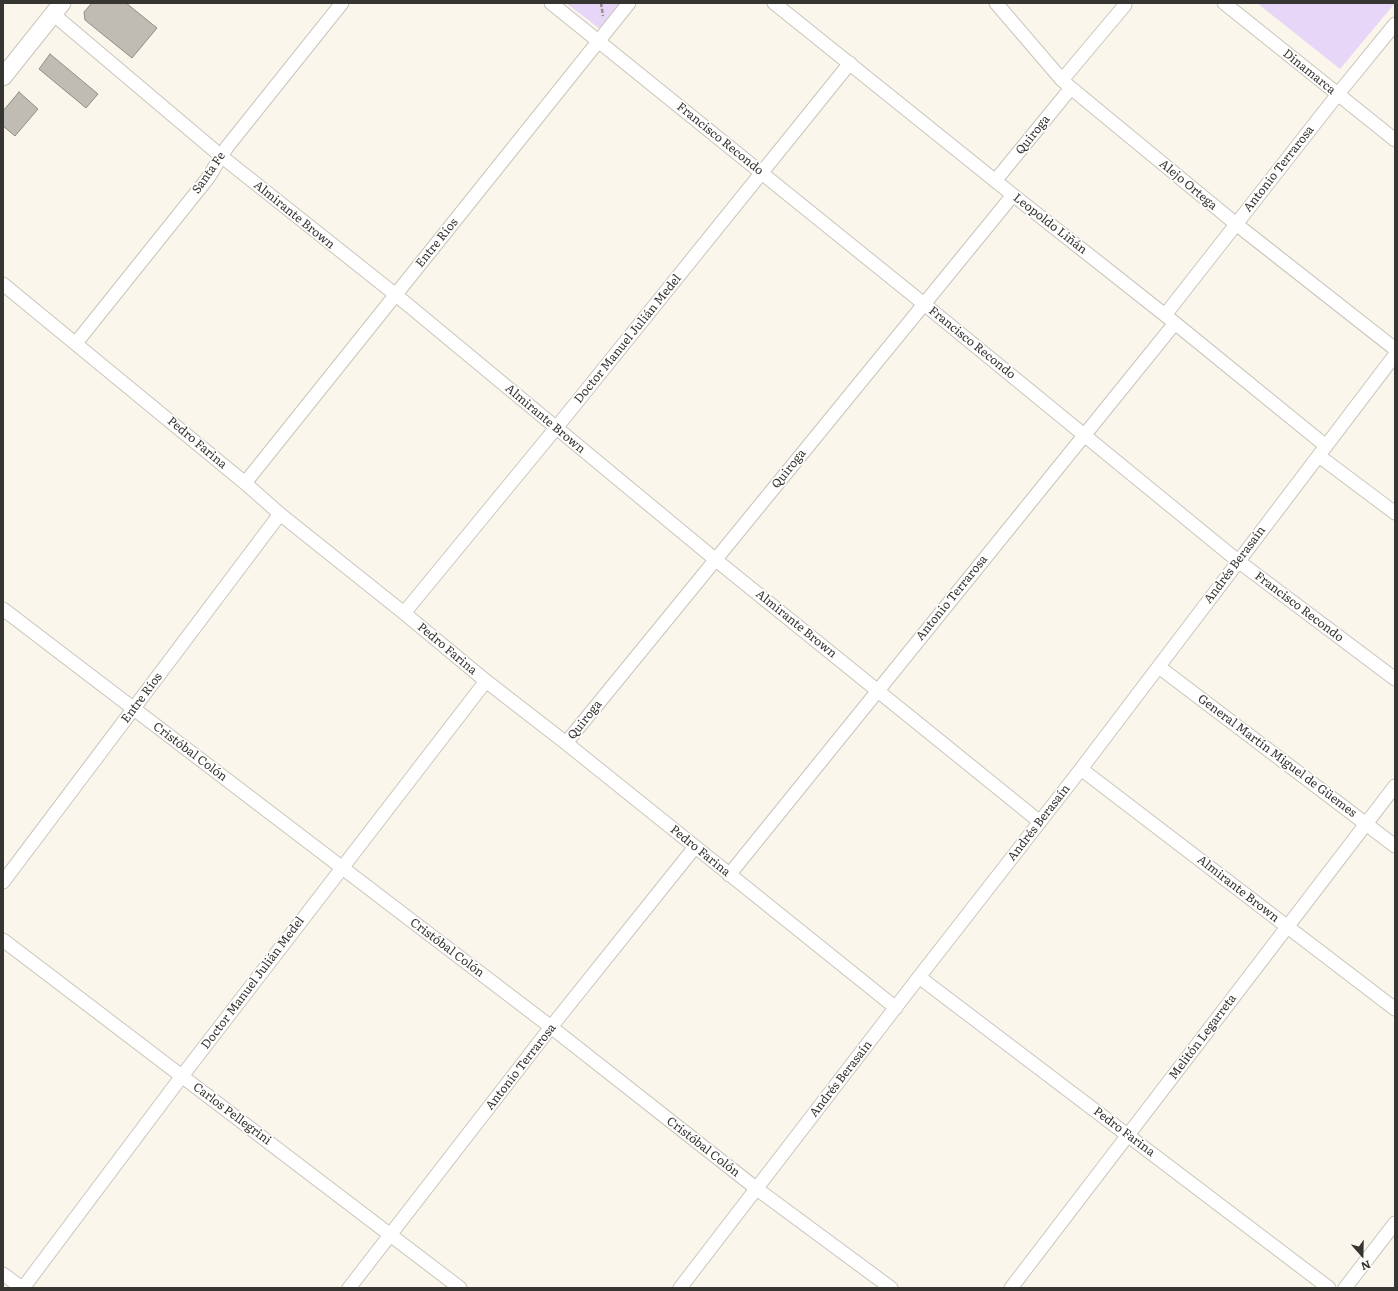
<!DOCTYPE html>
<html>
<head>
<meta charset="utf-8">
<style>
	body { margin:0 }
	#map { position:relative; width:1398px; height:1291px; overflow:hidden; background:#faf6ec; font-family:Literata,serif }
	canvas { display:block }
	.frame { position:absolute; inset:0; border:4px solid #373531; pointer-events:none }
	.north { position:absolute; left:1342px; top:1235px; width:40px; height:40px; -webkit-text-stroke:3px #fff; paint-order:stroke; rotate:160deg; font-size:11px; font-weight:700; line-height:16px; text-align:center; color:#373531 }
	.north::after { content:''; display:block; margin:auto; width:14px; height:18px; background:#373531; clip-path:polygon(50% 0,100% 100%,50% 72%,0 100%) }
</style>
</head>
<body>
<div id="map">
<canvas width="1398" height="1291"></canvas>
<div class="frame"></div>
<div class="north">N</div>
</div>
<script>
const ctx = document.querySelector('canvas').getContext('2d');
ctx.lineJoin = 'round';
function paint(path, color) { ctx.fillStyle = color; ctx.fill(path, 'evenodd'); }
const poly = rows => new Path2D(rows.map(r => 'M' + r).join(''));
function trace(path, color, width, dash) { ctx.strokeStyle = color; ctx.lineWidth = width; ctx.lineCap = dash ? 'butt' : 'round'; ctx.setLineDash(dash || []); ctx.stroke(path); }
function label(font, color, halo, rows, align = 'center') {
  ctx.font = font + ' Literata,serif'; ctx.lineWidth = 3.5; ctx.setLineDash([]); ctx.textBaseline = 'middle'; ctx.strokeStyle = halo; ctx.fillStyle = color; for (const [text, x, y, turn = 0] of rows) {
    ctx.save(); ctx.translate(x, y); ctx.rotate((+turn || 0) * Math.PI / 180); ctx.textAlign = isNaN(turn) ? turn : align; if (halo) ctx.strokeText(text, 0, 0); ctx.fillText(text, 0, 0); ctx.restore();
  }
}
const green = poly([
	[566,3,621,3,600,29],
	[1257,3,1395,3,1340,69]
]);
const building = poly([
	[92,3,126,3,157,28,132,58,85,20,84,12,92,3],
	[50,54,98,94,86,108,39,69,50,54],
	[19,92,38,109,15,136,3,126,3,111,19,92]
]);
const path = poly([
	[601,3,603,16]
]);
const minor = poly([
	[551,3,924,304,1238,561,1395,679],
	[774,3,1013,195,1165,315,1326,446],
	[996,3,1062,80,1071,88,1236,224,1395,349],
	[1224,3,1395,140],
	[53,14,221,156,396,295,716,560,1040,822],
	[1062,80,1125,5],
	[995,181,1071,88],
	[3,284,245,483,280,514,404,613,486,681,566,743,896,1008],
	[1165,315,1338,94,1395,24],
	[76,343,208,178,227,147,342,3],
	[1319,456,1395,513],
	[245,483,629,3],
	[3,609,551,1027,757,1189,891,1288],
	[404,613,556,428,850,63],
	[1159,667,1395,846],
	[566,743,1013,195],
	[1081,769,1395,1009],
	[729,875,1175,323],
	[3,882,280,514],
	[3,940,460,1288],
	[919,977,1329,1288],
	[3,1274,22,1288],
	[23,1288,182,1076,486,681],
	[349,1288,551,1027,695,847],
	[680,1288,919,977,1081,769,1395,355],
	[1011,1288,1395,786],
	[1345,1288,1395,1223]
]);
const major = poly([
	[3,77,62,3]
]);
const streetNames = [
	["Dinamarca",1309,72,39],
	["Quiroga",1033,135,-51],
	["Francisco Recondo",720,139,39],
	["Antonio Terrarosa",1279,169,-52],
	["Santa Fe",209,173,-55],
	["Alejo Ortega",1188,185,40],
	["Almirante Brown",294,215,39],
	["Leopoldo Liñán",1050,224,38],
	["Entre Ríos",437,243,-51],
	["Doctor Manuel Julián Medel",628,339,-51],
	["Francisco Recondo",972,343,39],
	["Almirante Brown",545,419,40],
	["Pedro Farina",197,443,40],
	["Quiroga",789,469,-51],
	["Andrés Berasaín",1235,565,-53],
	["Antonio Terrarosa",952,598,-51],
	["Francisco Recondo",1299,607,37],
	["Almirante Brown",796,624,39],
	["Pedro Farina",447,649,40],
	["Entre Ríos",142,698,-53],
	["Quiroga",585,720,-51],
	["Cristóbal Colón",190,752,37],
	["General Martín Miguel de Güemes",1277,756,37],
	["Andrés Berasaín",1039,823,-52],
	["Pedro Farina",700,851,39],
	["Almirante Brown",1238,889,38],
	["Cristóbal Colón",447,948,37],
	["Doctor Manuel Julián Medel",253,983,-53],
	["Melitón Legarreta",1203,1037,-53],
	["Antonio Terrarosa",521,1067,-52],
	["Andrés Berasaín",841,1079,-52],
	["Carlos Pellegrini",232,1114,37],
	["Pedro Farina",1124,1132,37],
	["Cristóbal Colón",703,1147,38]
];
paint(green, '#e7d6f7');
paint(building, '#c0bcb3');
trace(building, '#8f8c83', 1);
trace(minor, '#c9c5bc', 15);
trace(major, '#c9c5bc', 19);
trace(path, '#928f88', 2.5, [4, 2]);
trace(minor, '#fff', 13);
trace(major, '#fff', 17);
label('12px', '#373531', '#fff', streetNames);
</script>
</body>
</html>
